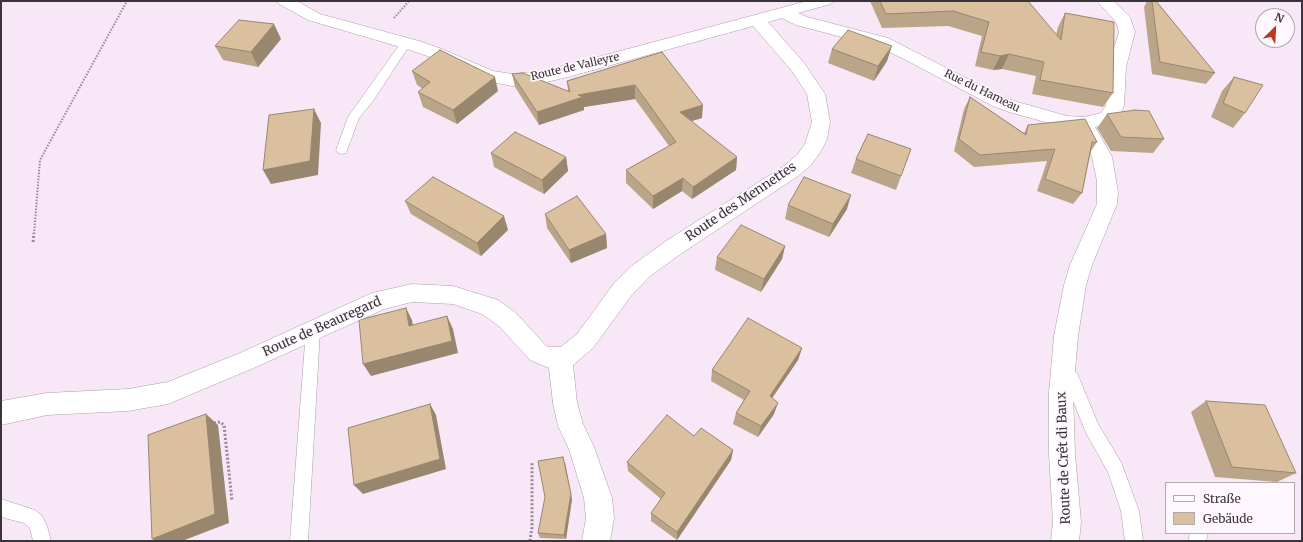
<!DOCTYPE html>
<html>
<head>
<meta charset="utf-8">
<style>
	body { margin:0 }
	#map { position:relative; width:1303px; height:542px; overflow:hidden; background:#f7e7f7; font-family:Merriweather,serif }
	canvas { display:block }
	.frame { position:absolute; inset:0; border:2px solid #3a343b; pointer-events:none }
	.legend { position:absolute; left:1165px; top:482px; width:130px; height:52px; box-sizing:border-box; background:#fef8fe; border:1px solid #b0aab0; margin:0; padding:5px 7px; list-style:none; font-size:12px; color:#3a343b }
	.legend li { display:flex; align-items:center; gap:8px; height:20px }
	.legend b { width:20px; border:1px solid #b0aab0 }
	.north { position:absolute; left:1255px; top:8px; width:40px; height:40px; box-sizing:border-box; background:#fef8fe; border:1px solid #b0aab0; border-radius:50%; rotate:24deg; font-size:11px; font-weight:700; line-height:16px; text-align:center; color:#3a343b }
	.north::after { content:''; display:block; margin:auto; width:14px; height:18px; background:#c03520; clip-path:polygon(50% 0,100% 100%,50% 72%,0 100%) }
</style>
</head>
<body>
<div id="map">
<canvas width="1303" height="542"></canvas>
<div class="frame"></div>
<ul class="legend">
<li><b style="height:5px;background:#fff"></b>Straße</li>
<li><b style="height:11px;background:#dac09f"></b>Gebäude</li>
</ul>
<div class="north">N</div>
</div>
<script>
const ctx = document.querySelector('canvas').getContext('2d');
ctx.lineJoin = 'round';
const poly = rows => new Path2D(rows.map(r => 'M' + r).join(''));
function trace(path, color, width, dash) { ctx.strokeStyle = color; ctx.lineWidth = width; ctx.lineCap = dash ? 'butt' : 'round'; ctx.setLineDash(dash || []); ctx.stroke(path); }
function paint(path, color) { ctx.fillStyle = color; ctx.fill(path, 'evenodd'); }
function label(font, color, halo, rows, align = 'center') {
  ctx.font = font + ' Merriweather,serif'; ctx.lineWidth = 3.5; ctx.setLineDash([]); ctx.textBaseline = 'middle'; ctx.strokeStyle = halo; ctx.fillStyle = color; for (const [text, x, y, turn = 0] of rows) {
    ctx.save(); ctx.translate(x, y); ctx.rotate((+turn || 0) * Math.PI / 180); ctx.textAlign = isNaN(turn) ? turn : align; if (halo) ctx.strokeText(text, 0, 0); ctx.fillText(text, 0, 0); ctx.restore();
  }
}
const pathFar1 = poly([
	[394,18,409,1],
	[34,234,40,160,127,1]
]);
const path = poly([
	[33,242,34,233],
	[214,423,220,422,224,425,232,501],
	[530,541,532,527,532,463]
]);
const lane = poly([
	[406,40,411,43,373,101,359,118,346,153,342,154,338,153,336,150,348,117,402,41,406,40],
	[313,324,318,326,320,330,308,541,290,541,306,330,308,326,313,324],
	[1063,365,1077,373,1098,424,1121,462,1139,511,1143,541,1125,541,1121,511,1108,472,1086,433,1066,383,1058,377,1055,372,1058,367,1063,365],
	[1,499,35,510,42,516,47,526,51,541,33,541,30,528,24,523,1,517,1,499],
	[1190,533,1208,533,1206,541,1188,541,1190,533]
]);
const street = poly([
	[277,1,297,1,320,14,419,41,442,49,493,71,512,74,542,71,568,65,807,1,833,1,831,4,798,13,807,17,888,38,1005,98,1021,103,1067,116,1084,117,1101,113,1106,106,1108,67,1119,32,1116,22,1097,1,1114,1,1130,17,1135,32,1126,67,1124,106,1118,119,1114,123,1095,127,1112,157,1118,192,1117,204,1092,265,1086,285,1078,336,1073,393,1075,454,1081,522,1079,541,1051,541,1053,522,1049,454,1049,393,1054,336,1064,285,1070,265,1097,204,1097,181,1092,157,1078,129,1067,128,1009,112,993,106,902,58,876,46,796,25,782,18,768,22,804,63,825,94,830,122,827,139,821,151,811,165,798,176,682,253,649,277,631,296,593,348,573,365,577,403,583,424,594,447,612,498,614,518,610,541,582,541,586,518,584,498,569,449,558,426,553,403,549,368,530,360,500,327,482,314,453,304,412,302,384,309,256,367,168,404,128,411,47,415,1,425,1,401,47,393,128,389,168,382,240,353,372,293,412,284,453,286,498,300,516,313,546,346,550,347,561,347,577,334,615,282,633,265,666,241,784,166,797,155,805,144,812,122,807,94,792,71,753,26,568,77,542,83,512,86,483,80,430,57,407,49,308,20,279,4,277,1]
]);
const wall = poly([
	[870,1,1028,1,1056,35,1058,27,1065,13,1113,93,1103,107,1032,94,1036,76,1002,69,993,70,975,66,982,36,948,26,882,28],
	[1147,1,1156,1,1215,73,1206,84,1152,74,1144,7],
	[281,39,258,67,223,60,215,46],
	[832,49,887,61,874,81,828,63],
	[662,52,702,118,691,121,737,157,736,170,692,199,682,191,653,209,626,183,626,170,669,146,635,99,584,107,584,110,539,125,515,87,512,74,568,91,567,81],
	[412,71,498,91,457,124,423,107,418,92,423,89,417,85],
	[1234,77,1245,113,1233,128,1211,117,1222,91],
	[970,97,1024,133,1028,125,1097,142,1091,151,1082,193,1073,204,1037,191,1047,161,974,167,954,151,964,109],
	[1107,114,1164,139,1153,153,1111,151,1097,128],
	[491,153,566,157,568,171,544,194,494,167],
	[856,159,901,176,896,190,851,173],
	[405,201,508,230,481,256,411,214],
	[788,205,847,209,829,237,785,219],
	[545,214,606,234,607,248,571,263,547,228],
	[785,246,782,259,761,292,715,270,717,257],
	[802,348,798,360,772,398,774,414,758,437,733,424,736,413,744,400,711,381,712,370],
	[1206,401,1296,473,1277,482,1215,477,1191,412],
	[694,436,733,450,731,460,677,540,651,521,651,513,661,499,628,471,627,462],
	[572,499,566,539,540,538,538,533]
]);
const shadedWall = poly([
	[274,24,281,39,258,67,251,52],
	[892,46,887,61,874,81,878,66],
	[1009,54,1002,69,993,70,1000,56],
	[495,77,498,91,457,124,453,110],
	[635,85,635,99,584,107,584,110,539,125,537,112,578,95],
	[703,105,702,118,679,125,680,112],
	[314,109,321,123,318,175,271,184,263,170],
	[566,157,568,171,544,194,542,180],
	[737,157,736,170,692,199,693,187],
	[683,178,682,191,653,209,653,196],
	[851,195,847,209,829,237,833,224],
	[504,216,508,230,481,256,477,243],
	[606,234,607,248,571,263,569,250],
	[785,246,782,259,761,292,764,279],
	[406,308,412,320,415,339,409,326],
	[447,316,453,329,458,353,371,376,363,364],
	[802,348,798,360,766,407,770,396],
	[778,403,774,414,758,437,761,426],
	[430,404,436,415,446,469,363,494,354,485],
	[206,414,218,425,229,523,182,541,157,541,152,539],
	[733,450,731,460,677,540,677,532],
	[565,462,572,499,566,539,564,535]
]);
const building = poly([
	[880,1,1028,1,1061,40,1065,13,1114,22,1113,93,1040,80,1044,62,1009,54,1000,56,981,52,989,22,953,11,886,14,880,1],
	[1152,1,1156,1,1215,73,1160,62,1152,1],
	[239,20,274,24,251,52,215,46,239,20],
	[848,30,892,46,878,66,832,49,848,30],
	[440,50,495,77,453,110,418,92,430,82,412,71,440,50],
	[662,52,703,105,680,112,737,157,693,187,683,178,653,196,626,170,676,142,635,85,578,95,583,97,537,112,512,74,523,73,570,92,567,81,662,52],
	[1234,77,1263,85,1245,113,1223,103,1234,77],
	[970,97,1026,135,1028,125,1085,119,1097,142,1092,142,1082,193,1045,179,1055,149,980,155,959,139,970,97],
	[314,109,310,161,263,170,269,115,314,109],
	[1135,110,1149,111,1164,139,1121,137,1107,114,1135,110],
	[515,132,566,157,542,180,491,153,515,132],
	[868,134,911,149,901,176,856,159,868,134],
	[433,177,504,216,477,243,405,201,433,177],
	[804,177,851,195,833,224,788,205,804,177],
	[577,196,606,234,569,250,545,214,577,196],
	[741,225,785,246,764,279,717,257,741,225],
	[406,308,409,326,447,316,452,341,363,364,359,320,406,308],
	[748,318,802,348,770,396,778,403,761,426,736,413,750,391,712,370,748,318],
	[1206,401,1265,405,1296,473,1232,467,1206,401],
	[430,404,440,459,354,485,348,428,430,404],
	[206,414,215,514,152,539,148,435,206,414],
	[667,415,694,436,701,428,733,450,677,532,651,513,665,493,627,462,667,415],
	[563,457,571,494,564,535,538,533,545,497,538,461,563,457]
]);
const farStreetnames = [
	["Route de Valleyre",575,67,-13],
	["Rue du Hameau",982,91,26]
];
const streetNames = [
	["Route des Mennettes",741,202,-34],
	["Route de Beauregard",322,327,-24],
	["Route de Crêt di Baux",1064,458,-92]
];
trace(lane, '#ab9dac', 1);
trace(street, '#ab9dac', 1);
trace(pathFar1, '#948995', 2, [1.5, 1.5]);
trace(path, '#948995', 3, [2, 2]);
paint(lane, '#fff');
paint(street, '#fff');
paint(wall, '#bba589');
paint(shadedWall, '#99866f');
paint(building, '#dac09f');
trace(building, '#99866f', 1);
label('11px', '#3a343b', '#fef8fe', farStreetnames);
label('13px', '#3a343b', '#fef8fe', streetNames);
</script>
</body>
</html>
